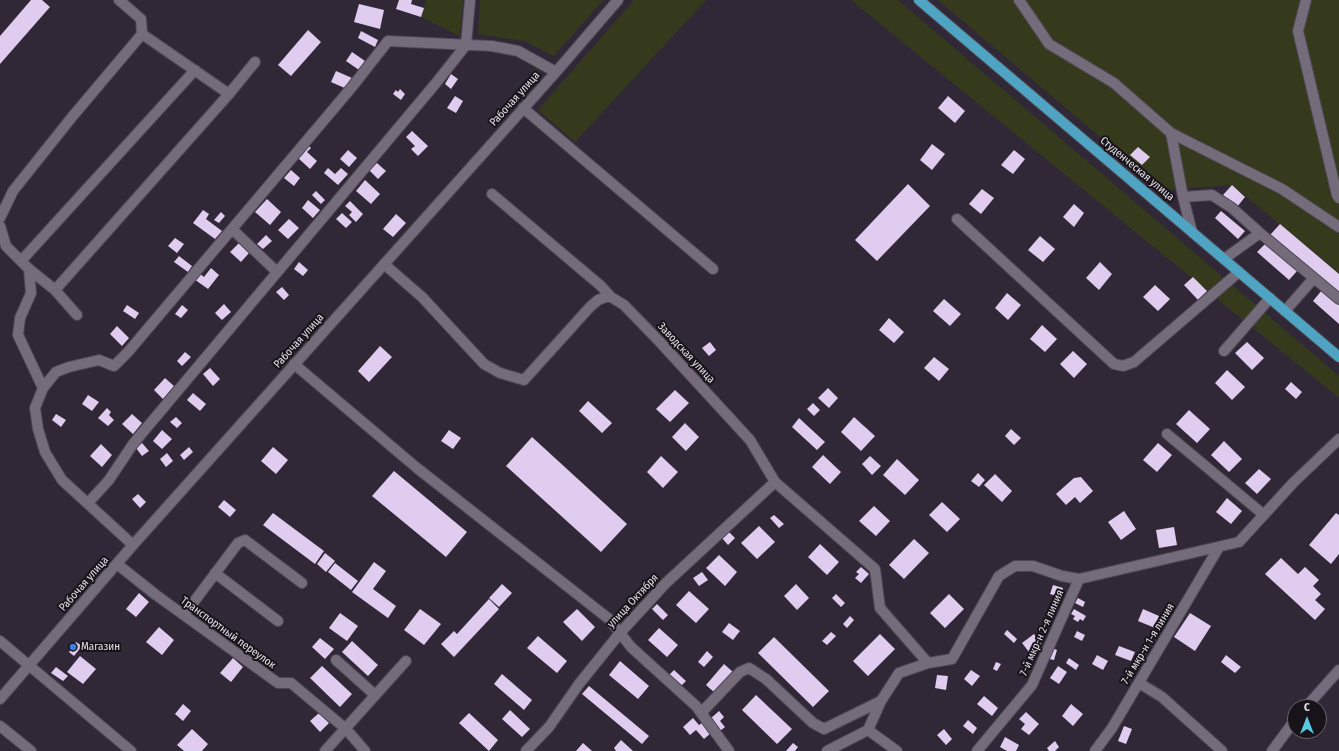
<!DOCTYPE html>
<html>
<head>
<meta charset="utf-8">
<style>
	body { margin:0 }
	#map { position:relative; width:1339px; height:751px; overflow:hidden; background:#312837; font-family:"Fira Sans Condensed",sans-serif }
	canvas { display:block }
	.north { position:absolute; left:1287px; top:699px; width:40px; height:40px; box-sizing:border-box; background:#171319; border:1px solid #69656c; border-radius:50%; rotate:0deg; font-size:11px; font-weight:700; line-height:16px; text-align:center; color:#e5dfe9 }
	.north::after { content:''; display:block; margin:auto; width:14px; height:18px; background:#57c9e2; clip-path:polygon(50% 0,100% 100%,50% 72%,0 100%) }
</style>
</head>
<body>
<div id="map">
<canvas width="1339" height="751"></canvas>
<div class="north">С</div>
</div>
<script>
const ctx = document.querySelector('canvas').getContext('2d');
ctx.lineJoin = 'round';
function paint(path, color) { ctx.fillStyle = color; ctx.fill(path, 'evenodd'); }
const poly = rows => new Path2D(rows.map(r => 'M' + r).join(''));
function trace(path, color, width, dash) { ctx.strokeStyle = color; ctx.lineWidth = width; ctx.lineCap = dash ? 'butt' : 'round'; ctx.setLineDash(dash || []); ctx.stroke(path); }
function label(font, color, halo, rows, align = 'center') {
  ctx.font = font + ' "Fira Sans Condensed",sans-serif'; ctx.lineWidth = 4; ctx.setLineDash([]); ctx.textBaseline = 'middle'; ctx.strokeStyle = halo; ctx.fillStyle = color; for (const [text, x, y, turn = 0] of rows) {
    ctx.save(); ctx.translate(x, y); ctx.rotate((+turn || 0) * Math.PI / 180); ctx.textAlign = isNaN(turn) ? turn : align; if (halo) ctx.strokeText(text, 0, 0); ctx.fillText(text, 0, 0); ctx.restore();
  }
}
const green = poly([
	[426,0,463,0,460,36,421,17],
	[480,0,603,0,554,56,524,41,478,34],
	[634,0,706,0,575,142,538,110],
	[851,0,898,0,1339,376,1339,398],
	[938,0,1339,0,1339,273,1232,185,1163,190]
]);
const building = poly([
	[31,0,42,0,50,7,0,64,0,36],
	[399,0,412,0,411,4,424,8,421,17,396,9],
	[359,4,384,10,380,29,354,22],
	[308,30,321,42,291,76,278,65],
	[361,31,378,40,375,47,358,38],
	[352,52,365,61,359,70,346,61],
	[336,71,352,78,347,89,331,82],
	[451,74,458,79,451,89,445,84],
	[400,89,405,94,401,100,393,94,396,90,398,92],
	[455,96,463,101,456,113,447,108],
	[948,96,965,111,955,123,938,108],
	[412,131,428,146,418,156,411,149,415,146,406,137],
	[932,144,945,154,932,170,920,160],
	[308,145,311,148,307,152,317,161,310,169,297,157],
	[1138,147,1150,157,1142,165,1130,155],
	[348,150,357,158,349,167,340,159],
	[1014,150,1025,159,1013,174,1001,165],
	[377,163,386,171,378,179,369,170],
	[328,168,335,174,341,168,348,174,338,185,324,173],
	[291,170,300,178,294,186,284,178],
	[365,180,380,194,371,204,356,191],
	[908,184,930,206,877,261,855,240],
	[1232,185,1245,197,1237,207,1223,195],
	[982,189,994,198,981,214,969,204],
	[316,191,325,200,321,204,312,195],
	[267,199,281,212,270,225,255,212],
	[308,200,320,210,313,218,302,208],
	[350,201,363,214,356,222,349,215,352,212,345,206],
	[1074,204,1084,213,1074,227,1063,217],
	[203,210,209,214,206,219,222,231,215,239,193,223],
	[1221,211,1245,231,1238,239,1215,218],
	[221,212,225,216,219,223,214,220],
	[342,213,352,222,346,228,336,219],
	[396,214,406,223,393,237,383,229],
	[289,219,299,228,288,239,278,230],
	[1280,224,1339,274,1339,293,1270,235],
	[266,235,272,241,263,249,257,244],
	[1040,236,1055,249,1043,262,1028,250],
	[175,238,184,244,177,253,168,246],
	[1267,242,1298,270,1289,280,1257,252],
	[239,243,249,253,241,262,230,252],
	[179,256,192,266,188,272,174,262],
	[299,262,308,270,303,276,294,269],
	[1100,262,1112,274,1099,290,1086,278],
	[211,268,219,275,208,289,194,279,199,273,204,277],
	[1193,277,1207,291,1198,300,1184,285],
	[1155,285,1170,299,1158,311,1143,297],
	[282,287,289,295,284,300,276,292],
	[1322,290,1339,305,1339,324,1313,301],
	[1007,293,1021,305,1008,320,995,308],
	[944,299,961,314,950,326,933,311],
	[224,304,231,312,222,320,215,313],
	[127,305,139,313,135,319,123,311],
	[182,305,188,310,181,318,175,314],
	[889,318,904,332,894,343,879,330],
	[1042,325,1057,339,1045,352,1030,339],
	[117,326,129,338,122,346,110,334],
	[710,342,716,350,709,356,702,348],
	[1247,342,1264,358,1252,370,1235,353],
	[380,346,392,357,369,382,358,371],
	[1073,351,1087,364,1074,378,1060,364],
	[185,352,191,357,182,366,177,361],
	[934,357,949,369,939,381,924,368],
	[210,368,220,379,213,386,203,374],
	[1227,370,1245,387,1232,400,1215,383],
	[165,378,174,386,163,399,154,390],
	[1291,382,1302,392,1296,399,1285,389],
	[828,388,838,398,829,408,818,398],
	[675,390,689,403,670,422,656,409],
	[193,393,206,404,200,411,187,400],
	[88,395,99,402,92,411,82,404],
	[588,401,612,423,602,433,579,411],
	[813,403,820,410,814,416,807,409],
	[107,408,111,412,109,415,114,420,108,426,98,418],
	[1189,410,1210,429,1197,443,1176,424],
	[56,414,66,420,61,427,52,420],
	[132,414,142,423,133,434,122,424],
	[176,417,182,423,177,428,170,422],
	[854,417,875,436,861,451,841,432],
	[799,418,825,442,817,450,792,427],
	[685,423,699,437,686,451,672,437],
	[1011,429,1021,438,1014,445,1005,436],
	[162,430,172,439,162,449,153,441],
	[449,430,461,438,453,449,441,441],
	[532,437,627,524,601,552,506,466],
	[1224,441,1242,459,1229,472,1211,455],
	[142,443,149,451,142,456,136,448],
	[1158,443,1172,455,1157,472,1143,460],
	[101,444,112,455,102,467,90,456],
	[189,447,193,452,184,460,180,455],
	[273,447,288,460,276,474,261,461],
	[167,453,173,461,166,467,160,459],
	[823,455,841,472,830,484,812,467],
	[661,456,678,472,663,488,647,472],
	[870,456,881,466,872,475,862,464],
	[897,459,919,480,905,495,883,475],
	[1259,469,1271,479,1257,494,1245,483],
	[394,471,467,532,446,557,372,496],
	[978,473,985,480,979,487,971,481],
	[995,474,1012,491,1002,502,984,485],
	[1081,477,1093,491,1080,503,1075,497,1066,505,1056,494,1074,478],
	[138,494,146,502,140,508,132,499],
	[1227,498,1242,511,1231,524,1216,512],
	[224,500,236,510,230,517,218,507],
	[942,502,960,519,947,532,929,515],
	[874,506,890,521,876,536,859,521],
	[1124,511,1136,529,1121,540,1108,522],
	[273,513,324,551,315,564,263,525],
	[1336,513,1339,515,1339,554,1331,564,1309,545],
	[774,515,784,524,779,528,770,518],
	[759,526,775,542,757,559,741,543],
	[1174,527,1177,545,1159,548,1156,530],
	[728,531,735,538,728,545,721,537],
	[914,539,929,553,904,579,889,565],
	[820,544,839,562,827,575,808,557],
	[325,553,335,561,326,572,317,564],
	[719,555,737,572,725,586,706,568],
	[1281,558,1298,574,1305,567,1319,580,1313,586,1321,594,1315,600,1325,609,1315,620,1265,574],
	[374,562,386,571,373,589,396,606,388,618,352,592],
	[335,563,358,581,351,590,328,572],
	[861,567,869,574,861,583,855,578,859,574,856,572],
	[702,572,708,580,699,586,693,578],
	[502,584,512,593,499,607,489,598],
	[796,584,809,598,797,610,784,596],
	[1053,585,1063,588,1060,597,1050,594],
	[689,591,709,609,696,623,676,605],
	[139,593,149,602,136,617,126,609],
	[836,594,845,603,841,607,832,598],
	[949,594,964,609,945,628,930,613],
	[1078,598,1085,602,1083,607,1075,603],
	[489,599,499,609,454,657,441,644,454,631,457,634],
	[657,604,668,615,663,620,652,609],
	[420,609,441,624,424,645,404,630],
	[577,609,595,627,582,641,563,622],
	[1074,609,1086,616,1083,621,1080,619,1078,622,1073,619,1075,616,1071,614],
	[1143,609,1159,616,1155,628,1138,621],
	[340,613,358,626,347,641,329,628],
	[1190,613,1211,626,1195,651,1174,637],
	[850,616,854,620,847,628,843,624],
	[729,623,740,631,733,640,722,632],
	[159,627,174,640,162,655,146,642],
	[659,628,678,645,667,657,648,640],
	[1007,630,1017,639,1014,643,1004,634],
	[1077,631,1085,635,1082,641,1074,637],
	[831,632,836,636,827,645,822,641],
	[880,634,895,649,868,676,853,661],
	[1034,634,1041,644,1029,652,1022,643],
	[538,636,567,661,557,673,527,648],
	[774,637,829,691,813,707,758,653],
	[320,638,334,649,325,659,312,647],
	[352,641,378,665,368,676,342,652],
	[76,642,82,646,74,656,69,652],
	[1119,646,1135,652,1131,661,1115,655],
	[1052,648,1057,650,1054,660,1049,659],
	[707,651,713,657,704,667,698,662],
	[1097,655,1108,661,1103,670,1092,664],
	[1226,655,1241,667,1235,673,1221,662],
	[80,656,96,669,83,684,67,672],
	[233,658,243,667,231,682,220,673],
	[1069,658,1079,665,1076,670,1066,663],
	[620,661,649,686,638,699,609,675],
	[996,662,1001,664,997,671,993,669],
	[724,664,733,672,715,693,706,685],
	[322,666,352,694,340,707,310,678],
	[1058,666,1067,672,1059,684,1050,678],
	[56,667,68,676,63,681,51,673],
	[674,670,686,681,680,687,668,676],
	[971,670,980,676,972,686,964,679],
	[502,674,532,700,524,710,494,684],
	[937,675,948,676,946,690,935,688],
	[589,686,649,736,642,744,582,694],
	[756,695,792,729,777,744,742,710],
	[984,696,998,708,992,716,977,704],
	[183,704,191,711,183,721,175,714],
	[1071,704,1083,714,1073,726,1062,716],
	[510,710,530,729,522,737,502,719],
	[719,711,724,717,720,721,725,727,720,731,710,719],
	[1026,712,1039,724,1029,735,1021,729,1025,724,1019,719],
	[319,713,329,723,320,732,310,721],
	[469,713,498,740,489,751,459,723],
	[693,718,699,725,702,723,711,733,704,739,696,730,690,735,683,727],
	[968,720,977,728,973,734,963,726],
	[1124,726,1132,729,1126,744,1118,741],
	[192,729,208,744,202,751,184,751,177,745],
	[944,729,952,739,946,745,937,735],
	[1005,737,1019,745,1016,751,1007,751,1000,747],
	[621,740,633,751,616,751,614,748],
	[1055,741,1059,747,1055,751,1049,751,1047,748],
	[583,743,592,751,576,751],
	[793,743,798,747,795,751,786,751]
]);
const minor = poly([
	[119,0,141,19,142,34],
	[1019,0,1049,44,1114,83,1171,133,1282,189,1339,227],
	[1306,0,1298,31,1337,195,1339,198],
	[229,94,255,62],
	[523,108,713,269],
	[1171,133,1183,197,1192,232],
	[492,194,601,286,611,297],
	[1183,197,1212,195,1232,208,1260,233],
	[0,218,13,191,72,117,142,34,229,94,55,290,29,269,6,246,0,226],
	[957,219,1114,364,1123,366,1134,362,1239,272],
	[232,229,277,272],
	[1224,259,1260,233,1339,299],
	[21,261,195,70],
	[384,264,422,297,484,364,500,373,524,380,590,307,598,300,606,297,611,297,624,305,658,340,750,440,775,482,875,569,880,608,928,663],
	[29,269,31,293,20,318,18,335,43,388],
	[55,290,77,315],
	[1285,311,1314,278],
	[1224,351,1270,298],
	[294,364,417,468,609,619,631,647,696,706,729,751],
	[1167,434,1264,515],
	[88,503,109,480,133,444,436,83,466,45,470,0],
	[133,545,62,480,45,452,38,429,35,408,43,388,56,372,69,367,99,360,114,366,128,352,352,87,388,41,492,46,518,51,556,72],
	[117,564,156,595,278,683,291,683,346,729,365,751],
	[215,573,278,621],
	[184,615,238,543,245,540,302,583],
	[0,641,131,751],
	[336,660,375,695],
	[1139,683,1162,697,1222,751],
	[0,699,133,545,556,72,618,0],
	[1306,707,1339,670],
	[701,713,740,672,749,668,766,679,813,723,824,729,881,701],
	[0,726,31,751],
	[868,730,881,701,899,673,928,663,952,659,999,576,1015,566,1033,566,1062,576,1079,579,1239,542,1293,483,1339,439],
	[868,730,897,751],
	[325,751,406,661],
	[526,751,549,727,579,684,620,633,666,583,775,482],
	[827,751,868,730],
	[977,751,1032,685,1079,579],
	[1095,751,1112,728,1219,547],
	[1272,751,1295,720]
]);
const major = poly([
	[919,0,1339,357]
]);
const markers = [
	[73,647,4,"#3f7fe0"]
];
const streetNames = [
	["Рабочая улица",515,99,-48],
	["Студенческая улица",1137,169,40],
	["Рабочая улица",299,341,-48],
	["Заводская улица",686,353,47],
	["Рабочая улица",84,584,-49],
	["улица Октября",633,601,-47],
	["Транспортный переулок",228,633,36],
	["7-й мкр-н 2-я линия",1042,633,-66],
	["7-й мкр-н 1-я линия",1148,644,-59]
];
const poiNames = [
	["Магазин",81,647]
];
paint(green, '#353a1d');
paint(building, '#e0ccee');
trace(minor, '#4e4753', 12);
trace(major, '#4e4753', 12);
trace(minor, '#746b7b', 10);
trace(major, '#4fa4c3', 10);
for (const [x, y, r, color] of markers) { const dot = new Path2D(); dot.arc(x, y, r, 0, 2 * Math.PI); ctx.fillStyle = color; ctx.fill(dot); trace(dot, '#171319', 1.5); }
label('11px', '#e5dfe9', '#171319', streetNames);
label('11px', '#e5dfe9', '#171319', poiNames, 'left');
</script>
</body>
</html>
